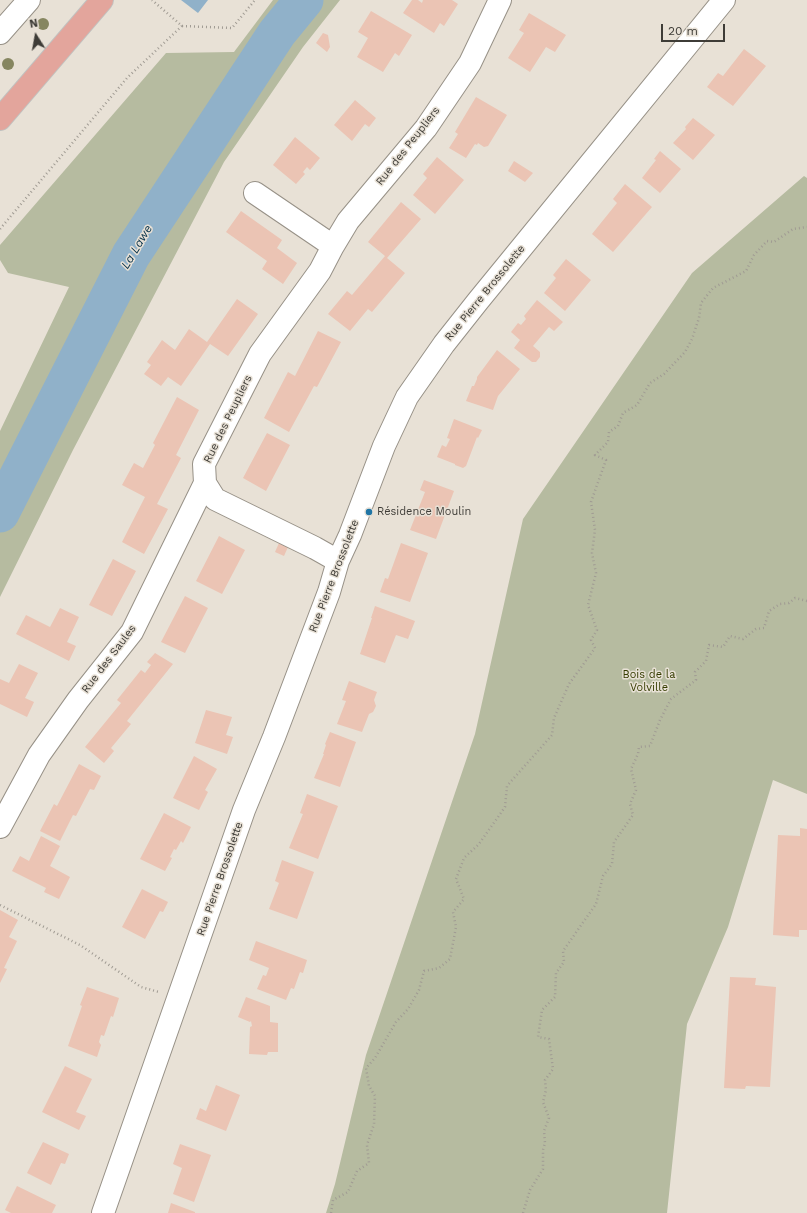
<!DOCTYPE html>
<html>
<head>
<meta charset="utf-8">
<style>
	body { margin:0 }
	#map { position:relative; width:807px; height:1213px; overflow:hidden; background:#e8e1d6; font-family:"Work Sans",sans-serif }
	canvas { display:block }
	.north { position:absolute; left:16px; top:16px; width:40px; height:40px; -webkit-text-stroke:3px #e8e1d6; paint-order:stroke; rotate:349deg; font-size:11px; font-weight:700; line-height:16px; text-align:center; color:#3e3c37 }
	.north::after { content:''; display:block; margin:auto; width:14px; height:18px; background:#3e3c37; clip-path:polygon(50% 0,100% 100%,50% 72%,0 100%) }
	.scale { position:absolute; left:661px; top:24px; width:64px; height:18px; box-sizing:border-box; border:2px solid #3e3c37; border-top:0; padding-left:5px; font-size:12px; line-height:14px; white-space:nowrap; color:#3e3c37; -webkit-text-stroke:3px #e8e1d6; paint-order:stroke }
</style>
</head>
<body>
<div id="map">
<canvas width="807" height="1213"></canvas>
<div class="north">N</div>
<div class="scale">20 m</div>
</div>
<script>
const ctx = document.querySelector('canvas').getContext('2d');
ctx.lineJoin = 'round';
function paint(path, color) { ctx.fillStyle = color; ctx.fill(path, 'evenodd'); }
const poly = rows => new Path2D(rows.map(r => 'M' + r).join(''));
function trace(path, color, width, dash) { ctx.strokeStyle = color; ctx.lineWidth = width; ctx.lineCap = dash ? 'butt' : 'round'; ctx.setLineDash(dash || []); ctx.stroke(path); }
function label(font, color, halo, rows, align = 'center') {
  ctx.font = font + ' "Work Sans",sans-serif'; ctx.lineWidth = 3; ctx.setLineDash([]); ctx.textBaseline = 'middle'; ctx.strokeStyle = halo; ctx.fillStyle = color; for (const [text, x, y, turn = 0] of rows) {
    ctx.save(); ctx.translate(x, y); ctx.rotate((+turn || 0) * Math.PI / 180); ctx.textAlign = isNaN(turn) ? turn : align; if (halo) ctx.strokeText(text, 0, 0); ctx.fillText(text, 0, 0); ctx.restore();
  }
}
const green = poly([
	[273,0,340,0,303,47,224,162,73,450,0,597,0,431,69,287,8,273,0,260,0,245,166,53,234,52],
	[804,176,807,178,807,794,773,780,728,927,687,1024,667,1213,326,1213,335,1184,366,1055,475,734,523,519,692,273]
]);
const water = poly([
	[181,0,208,0,198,13]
]);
const river = poly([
	[0,513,131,255,277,33,304,0]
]);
const building = poly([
	[412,0,418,0,422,3,423,0,452,0,458,4,444,26,440,23,434,33,403,13],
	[371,11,412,35,399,56,395,53,383,72,357,57,368,38,358,32],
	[529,13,566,35,555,52,546,47,530,72,508,58,524,33,519,30],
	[323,33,328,35,330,47,327,52,316,43],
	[744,49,766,66,733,106,707,87,718,73,723,76],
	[476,97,507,115,488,146,484,147,478,143,477,145,475,144,466,158,449,148,458,134,455,132],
	[355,100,376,118,369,127,365,124,352,141,334,125],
	[693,118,715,135,693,160,673,143,686,129,685,127],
	[295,137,320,158,310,170,307,167,303,172,305,174,296,184,273,165],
	[660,151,681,169,660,193,642,178,656,160,654,159],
	[437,157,464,180,435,214,413,195,427,178,423,174],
	[514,161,533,173,525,182,508,171],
	[625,184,652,207,613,252,592,234,617,203,613,199],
	[401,202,421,219,387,258,405,273,372,312,368,309,350,331,328,314,347,291,352,295,385,256,368,242],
	[241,211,282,240,277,248,297,263,283,284,262,269,267,261,226,232],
	[566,259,591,280,565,311,544,293,556,278,553,275],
	[237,299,258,314,228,356,210,344,181,386,168,377,161,386,144,374,151,365,147,362,162,340,175,350,189,329,207,342],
	[537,300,563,322,554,331,549,327,533,346,540,352,540,357,536,362,532,362,514,348,520,340,511,332,518,323,521,325,526,319,524,316],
	[318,331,341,342,317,387,314,386,289,432,264,418,288,372,295,376],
	[497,350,520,369,498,396,493,410,466,401,472,386,474,386,477,379,477,377],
	[177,397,199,410,176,455,181,458,157,504,168,509,144,554,122,542,145,497,122,485,134,463,143,468,155,445,153,443],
	[454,419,482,430,478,438,477,437,466,466,463,468,455,465,455,464,437,457,442,445,446,447,450,439,447,438],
	[267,433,290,445,266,491,243,478],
	[424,480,454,491,436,539,410,530,425,492,420,490],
	[219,536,245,550,222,594,196,581],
	[279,543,288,547,284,556,275,552],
	[401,543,428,553,410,602,380,592,385,578,388,579],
	[113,559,136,571,112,616,89,605],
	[185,596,208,608,185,653,161,642],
	[375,606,415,621,408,639,396,635,385,663,360,654,372,618,371,618],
	[60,608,79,617,67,642,76,646,69,661,16,634,26,615,50,627],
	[155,653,173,664,127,721,131,724,111,748,114,751,104,763,85,747,121,703,117,700,141,670,145,673,151,665,147,662],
	[19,664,38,673,25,698,34,702,27,717,0,704,0,679,9,683],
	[349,681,377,692,374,700,376,706,373,712,369,714,362,732,337,724,346,701,342,700],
	[206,710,232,717,226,735,233,737,227,754,195,743],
	[330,732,356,742,340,787,314,778,324,754,323,754,326,745,325,744],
	[194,756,217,769,205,790,208,792,199,810,173,798],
	[79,764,101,776,94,790,90,789,76,816,73,815,60,841,40,831,54,804,57,806],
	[307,794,338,806,318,859,289,848,303,814,300,813],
	[164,813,191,827,183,843,181,841,176,850,174,849,170,857,172,858,165,871,140,859],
	[800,828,807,829,807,930,799,930,799,937,773,935,778,835,800,836],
	[41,836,60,846,50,866,70,877,59,899,44,892,46,888,12,871,20,856,29,861],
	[282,860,314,872,297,919,269,909,279,883,275,881],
	[142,889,168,902,163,912,160,911,145,939,122,927],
	[0,910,18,920,9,937,17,941,4,968,7,969,0,983],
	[256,941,307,960,303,973,300,972,294,989,291,988,286,1000,257,989,263,975,266,976,269,968,249,960],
	[730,977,756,978,755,985,776,987,770,1087,746,1086,745,1089,724,1088],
	[87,987,119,998,113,1017,111,1016,104,1036,101,1035,99,1042,101,1045,97,1057,68,1046,82,1006,80,1005],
	[246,997,270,1006,270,1022,278,1023,278,1052,268,1052,267,1055,249,1054,250,1027,252,1026,251,1021,250,1022,238,1017],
	[65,1066,92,1079,76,1112,86,1116,79,1130,42,1112],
	[216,1085,240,1095,226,1131,196,1119,200,1108,206,1111],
	[43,1142,69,1154,65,1164,61,1163,51,1185,27,1173],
	[180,1144,211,1155,194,1202,173,1194,182,1168,173,1164],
	[17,1186,56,1205,52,1213,11,1213,5,1210],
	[171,1203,195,1212,195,1213,168,1213]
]);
const path = poly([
	[182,26,232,28,255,0],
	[0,229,127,78,182,26,152,0],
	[0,905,80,945,141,987,159,992],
	[331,1213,333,1200,348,1192,357,1171,369,1163,367,1145,374,1124,375,1096,369,1086,366,1068,375,1058,396,1022,408,1009,419,990,424,971,439,968,450,959,456,927,453,912,464,899,456,879,464,858,479,844,505,807,507,786,552,735,554,718,569,684,595,648,591,640,597,630,588,605,596,573,592,553,595,530,591,502,606,460,595,455,608,442,609,432,618,426,623,413,637,405,650,383,664,374,685,352,692,339,699,318,701,303,713,288,746,271,754,255,767,241,774,242,793,229,807,227],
	[523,1213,530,1190,543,1169,543,1150,545,1143,544,1131,549,1118,543,1102,546,1090,545,1080,553,1069,549,1039,538,1037,542,1010,555,997,556,973,564,962,563,951,596,904,603,876,612,864,614,842,633,815,630,804,636,790,631,769,638,754,639,747,650,746,660,720,671,699,696,680,695,672,706,661,709,645,723,647,730,636,743,639,756,629,764,628,769,611,780,604,789,603,795,598,807,601]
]);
const minor = poly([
	[0,33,29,0],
	[255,193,333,246],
	[338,561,315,548,215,499,205,483,204,464,260,354,320,271,333,246,348,221,426,128,470,63,500,0],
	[0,827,39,755,78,700,132,632,205,483],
	[103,1213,244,810,274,737,329,592,338,561,350,535,384,446,407,397,444,344,478,301,724,0]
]);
const major = poly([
	[0,119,102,0]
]);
const trees = [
	[43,24],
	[8,64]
];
const markers = [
	[369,512,4,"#2075a5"]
];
const streetNames = [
	["Rue des Peupliers",408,146,-52],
	["Rue Pierre Brossolette",485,293,-51],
	["Rue des Peupliers",228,419,-64],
	["Rue Pierre Brossolette",334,576,-69],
	["Rue des Saules",109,659,-53],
	["Rue Pierre Brossolette",220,879,-71]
];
const poiNames = [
	["Résidence Moulin",377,512]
];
const parkNames = [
	["Bois de la",649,675],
	["Volville",649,688]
];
const waterNames = [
	["La Lawe",137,247,-59]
];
paint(green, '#b6bba0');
paint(water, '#90b1c9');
trace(river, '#90b1c9', 39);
paint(building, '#ebc4b4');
trace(minor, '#979187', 24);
trace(major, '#c1c1bf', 24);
trace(path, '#a09b93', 2.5, [1, 3]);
trace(minor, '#fff', 22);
trace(major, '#e3a59c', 22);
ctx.fillStyle = '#868660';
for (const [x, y] of trees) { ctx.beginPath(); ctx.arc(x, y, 6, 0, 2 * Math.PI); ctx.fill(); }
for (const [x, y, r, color] of markers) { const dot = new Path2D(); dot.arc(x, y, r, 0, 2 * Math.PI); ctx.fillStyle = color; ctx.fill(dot); trace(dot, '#e8e1d6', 1.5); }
label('11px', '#3e3c37', '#e8e1d6', streetNames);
label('11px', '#3e3c37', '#e8e1d6', poiNames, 'left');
label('11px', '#353c00', '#e8e1d6', parkNames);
label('italic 12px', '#032f48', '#e8e1d6', waterNames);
</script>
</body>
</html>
